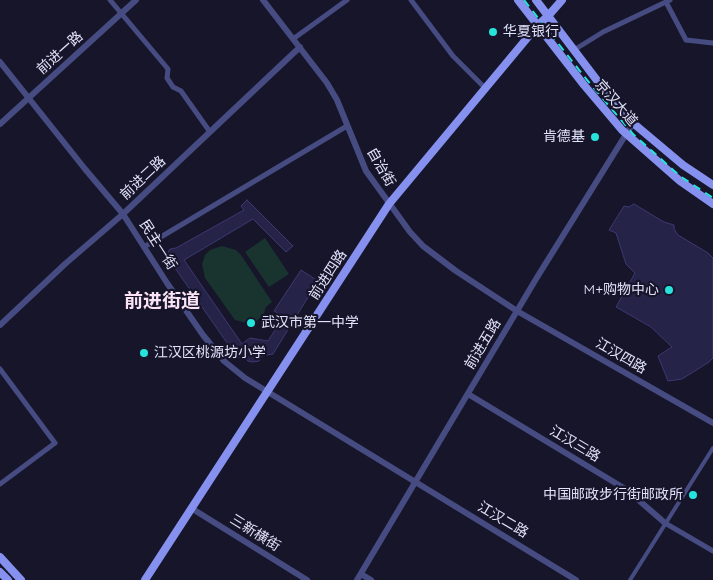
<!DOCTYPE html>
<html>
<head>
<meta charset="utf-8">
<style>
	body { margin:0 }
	canvas { display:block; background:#16152a }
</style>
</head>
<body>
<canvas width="713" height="580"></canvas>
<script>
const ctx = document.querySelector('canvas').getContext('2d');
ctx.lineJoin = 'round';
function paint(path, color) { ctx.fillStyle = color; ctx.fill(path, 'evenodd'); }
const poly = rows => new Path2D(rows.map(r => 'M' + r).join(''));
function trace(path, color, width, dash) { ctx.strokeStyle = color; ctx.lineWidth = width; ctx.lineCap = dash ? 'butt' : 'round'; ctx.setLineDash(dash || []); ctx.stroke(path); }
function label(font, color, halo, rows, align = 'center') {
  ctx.font = font + ' Quicksand,"Noto Sans SC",sans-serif'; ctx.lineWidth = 4.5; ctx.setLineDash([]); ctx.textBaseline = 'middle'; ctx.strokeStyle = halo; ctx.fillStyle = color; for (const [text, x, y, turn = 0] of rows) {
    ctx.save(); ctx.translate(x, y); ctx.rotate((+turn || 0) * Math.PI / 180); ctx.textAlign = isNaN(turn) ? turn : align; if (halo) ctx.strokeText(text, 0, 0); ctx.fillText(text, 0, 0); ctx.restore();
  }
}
const green = poly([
	[265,238,289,274,269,287,245,252],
	[222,246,236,250,241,255,272,302,266,307,264,313,257,321,247,323,235,320,205,278,202,264,205,255,210,250]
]);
const building = poly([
	[247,200,293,246,286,252,253,219,184,260,242,344,250,338,268,341,279,324,273,320,277,313,274,311,301,270,318,281,273,354,262,356,259,361,253,362,248,361,244,357,232,357,232,350,168,258,167,254,170,249,176,248,244,210,241,206,247,200],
	[634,204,664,222,674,225,674,229,678,235,708,253,713,258,713,358,709,362,682,379,668,381,658,356,672,347,651,327,616,307,635,273,626,264,616,233,609,230,624,206,629,207,634,204]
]);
const pedestrian = poly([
	[630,580,713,448]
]);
const minor = poly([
	[110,0,168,69,167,78,173,87,181,91,210,132],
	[411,0,453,56,485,88],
	[666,2,686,40,713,43],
	[293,39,347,0],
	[574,50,603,32,670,0],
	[144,247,347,126],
	[0,369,55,443,0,484],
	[665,523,713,551]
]);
const tertiary = poly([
	[263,0,327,83,337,100,366,171,410,232,423,246,456,271,517,311,713,423],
	[0,62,85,169,123,214,167,283,203,335,224,361,245,378,576,580],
	[0,124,136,0],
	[0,325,65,264,123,214,300,47],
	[468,394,627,490,665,523],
	[191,508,307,580],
	[361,574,371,580],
	[357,580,536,279,633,123]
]);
const secondary = poly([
	[518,0,584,85,622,130,680,181,713,204],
	[536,0,599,83,633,123,683,165,713,185],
	[0,557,21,580],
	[0,572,8,580],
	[145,580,389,204,538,25,548,16,562,0]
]);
const rail = poly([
	[524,0,587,80,633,134,680,176,713,198]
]);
const markers = [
	[493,32,5,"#26e3dc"],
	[595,137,5,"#26e3dc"],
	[669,290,5,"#26e3dc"],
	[251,323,5,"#26e3dc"],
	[144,353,5,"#26e3dc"],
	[693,495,5,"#26e3dc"]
];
const poiNames = [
	["华夏银行",503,32],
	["肯德基",585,137,"right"],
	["M+购物中心",659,290,"right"],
	["武汉市第一中学",261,323],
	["江汉区桃源坊小学",154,353],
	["中国邮政步行街邮政所",683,495,"right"]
];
const streetNames = [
	["前进一路",60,53,-42],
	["京汉大道",616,103,49],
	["自治街",381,167,60],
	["前进二路",143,178,-43],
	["民主一街",158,245,57],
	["前进四路",328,275,-57],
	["前进五路",483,344,-59],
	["江汉四路",621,356,30],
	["江汉三路",575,444,31],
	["江汉二路",503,520,31],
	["三新横街",255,533,32]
];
const districtNames = [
	["前进街道",162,301]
];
paint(green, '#19332e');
paint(building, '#262348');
trace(building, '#3c3871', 1);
trace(pedestrian, '#464c82', 4);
trace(minor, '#464c82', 5);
trace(tertiary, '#464c82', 6);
trace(secondary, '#8590ef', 8);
trace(rail, '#26e3dc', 2, [8, 6]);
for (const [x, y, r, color] of markers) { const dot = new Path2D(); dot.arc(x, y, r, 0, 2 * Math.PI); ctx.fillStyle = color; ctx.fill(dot); trace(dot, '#16152a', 2); }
label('14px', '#e1e2fb', '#16152a', poiNames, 'left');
label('14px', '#e1e2fb', '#16152a', streetNames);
label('bold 19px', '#fbe3f6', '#16152a', districtNames);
</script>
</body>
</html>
